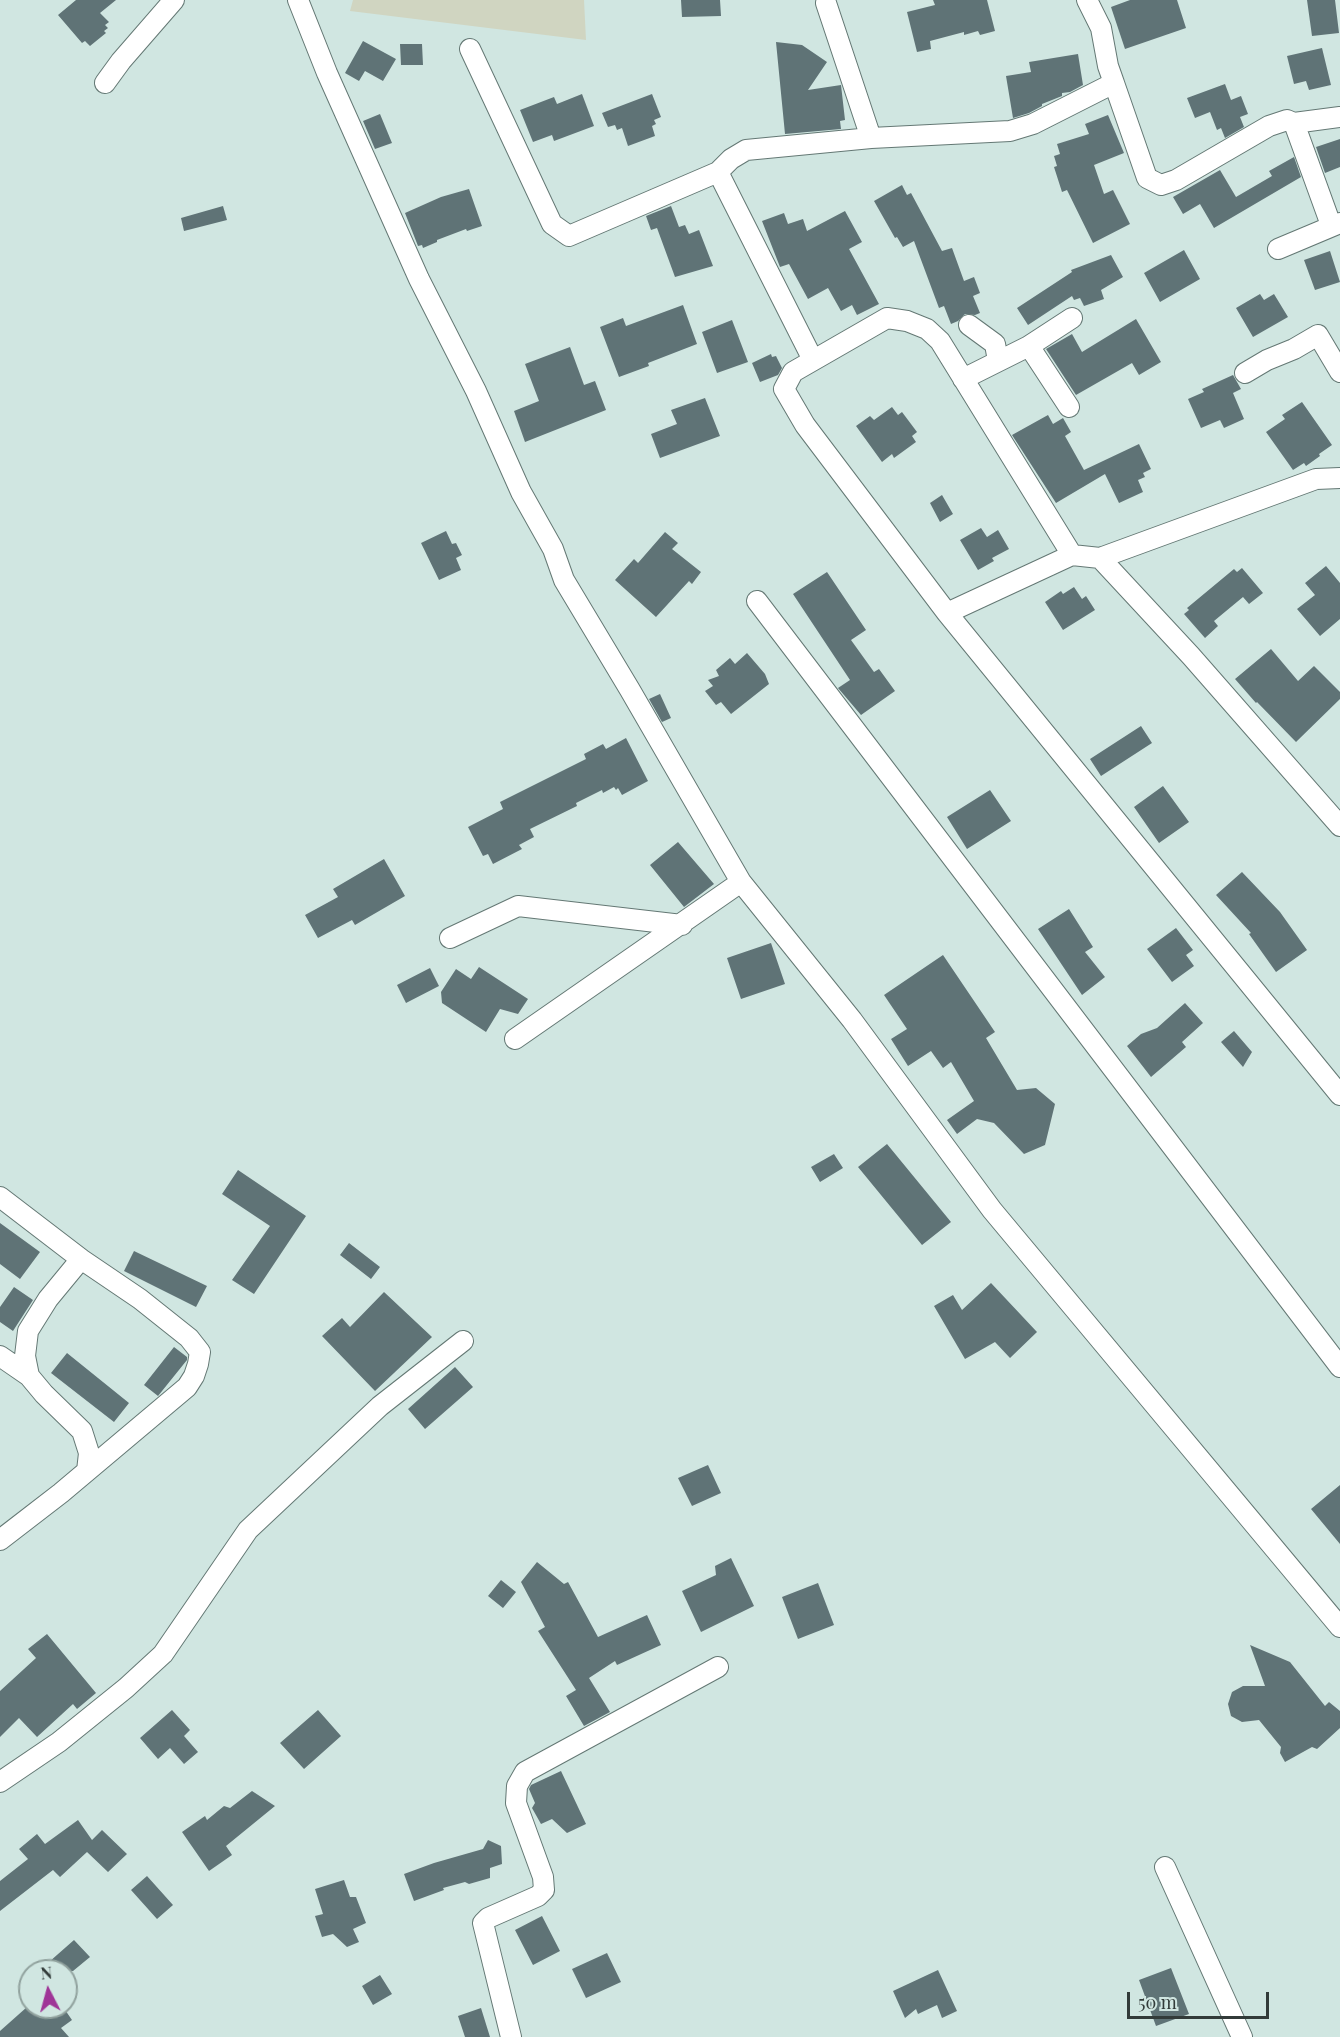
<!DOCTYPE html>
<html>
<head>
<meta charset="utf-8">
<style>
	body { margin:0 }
	#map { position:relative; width:1340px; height:2037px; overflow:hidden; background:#d0e6e1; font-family:"Playfair Display",serif }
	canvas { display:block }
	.north { position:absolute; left:18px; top:1959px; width:60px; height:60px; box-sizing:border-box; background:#d0e6e1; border:2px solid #91a29e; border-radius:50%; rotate:354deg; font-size:16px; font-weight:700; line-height:24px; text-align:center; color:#323b39 }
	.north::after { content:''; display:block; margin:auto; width:21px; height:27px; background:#9f3597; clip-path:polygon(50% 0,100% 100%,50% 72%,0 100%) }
	.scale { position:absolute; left:1127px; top:1992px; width:142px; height:27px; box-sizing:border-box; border:3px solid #323b39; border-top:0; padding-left:8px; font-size:18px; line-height:21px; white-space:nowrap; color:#323b39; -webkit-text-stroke:4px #d0e6e1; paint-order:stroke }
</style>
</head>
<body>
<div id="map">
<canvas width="1340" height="2037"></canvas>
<div class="north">N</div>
<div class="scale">50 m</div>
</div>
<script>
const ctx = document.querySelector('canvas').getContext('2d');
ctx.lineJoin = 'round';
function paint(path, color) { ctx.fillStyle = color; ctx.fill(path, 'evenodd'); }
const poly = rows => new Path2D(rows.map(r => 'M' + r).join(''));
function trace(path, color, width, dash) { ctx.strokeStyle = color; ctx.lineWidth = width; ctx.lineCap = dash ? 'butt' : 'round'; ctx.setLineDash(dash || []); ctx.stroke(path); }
const green = poly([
	[353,0,584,0,586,40,350,11]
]);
const building = poly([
	[76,0,116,0,100,13,109,22,105,25,108,28,104,31,106,33,90,46,85,41,82,43,58,15],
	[681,0,720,0,721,16,682,17],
	[933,0,987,0,995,31,980,35,978,31,964,35,964,32,930,41,931,49,917,52,907,12,935,5],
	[1130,0,1177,0,1186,28,1125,49,1111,7],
	[1307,0,1335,0,1339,33,1312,36],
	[363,41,396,59,383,81,365,71,359,81,345,73],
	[776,42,802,45,827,62,808,90,841,85,845,120,840,121,841,129,785,134],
	[400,44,422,44,423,65,401,65],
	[1322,48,1331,85,1309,90,1306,81,1294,84,1287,56],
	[1078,54,1083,85,1070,92,1062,93,1062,96,1042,104,1042,106,1029,113,1013,118,1006,76,1031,72,1029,62],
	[1225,84,1231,100,1241,96,1248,114,1240,117,1244,127,1225,138,1221,128,1217,130,1210,112,1195,118,1187,98],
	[582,94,594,126,554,141,552,135,533,142,520,110,554,97,557,104],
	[652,94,661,117,654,120,656,124,652,126,655,136,628,146,622,128,617,130,615,125,608,127,602,113],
	[380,114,392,143,375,149,363,121],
	[1108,115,1124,153,1094,165,1104,194,1113,190,1130,224,1093,243,1067,190,1062,192,1054,167,1057,166,1054,156,1060,154,1057,144,1089,134,1085,124],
	[1340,139,1340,167,1325,173,1316,147],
	[1294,157,1301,177,1214,228,1200,204,1183,214,1173,197,1220,170,1236,197,1272,176,1269,171],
	[902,185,907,195,911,193,942,251,952,248,964,281,974,277,980,293,973,296,980,313,975,315,965,314,958,321,951,324,944,306,939,308,914,241,903,247,897,237,895,238,874,201],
	[469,189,482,226,467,231,466,229,437,240,437,242,423,248,422,245,418,246,405,213,441,197],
	[223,206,227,220,184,231,181,218],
	[671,206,679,227,685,225,689,234,699,230,713,266,675,277,657,228,651,230,646,216],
	[845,211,862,242,849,249,879,304,857,315,852,305,841,311,828,288,808,299,789,264,780,267,762,221,784,213,788,224,803,219,807,231],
	[1184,250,1200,279,1160,302,1144,273],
	[1330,251,1340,282,1315,290,1304,260],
	[1111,255,1123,277,1101,290,1104,299,1084,306,1080,298,1074,300,1072,296,1028,325,1017,308,1072,272,1071,270],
	[1260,294,1264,300,1274,294,1288,317,1253,337,1236,308],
	[683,305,697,344,648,363,649,366,619,377,600,327,623,318,626,326],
	[1136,319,1161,362,1139,375,1132,363,1076,395,1046,349,1072,334,1082,352],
	[732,320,748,362,717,373,702,332],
	[570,347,584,385,595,381,606,410,525,442,514,411,539,401,525,364],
	[771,354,772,357,776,356,782,368,778,375,760,382,752,363],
	[1233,375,1241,389,1233,393,1244,419,1224,428,1220,420,1201,428,1188,399,1204,392,1202,389],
	[705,398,720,436,660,458,651,434,677,424,671,410],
	[1302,402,1332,445,1319,454,1320,456,1306,466,1304,463,1293,470,1266,432,1285,419,1282,415],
	[892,407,898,415,902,412,917,432,912,436,916,442,894,458,892,454,882,462,856,426,870,416,874,420],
	[1048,415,1053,424,1063,418,1071,432,1065,436,1084,470,1139,444,1151,469,1143,473,1145,477,1138,480,1143,492,1119,503,1105,474,1056,503,1012,435],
	[942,495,953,514,940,522,930,503],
	[981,528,987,537,998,530,1009,549,992,558,994,561,978,570,960,540],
	[446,531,452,544,456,543,462,555,456,558,461,570,439,580,421,543],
	[665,532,678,543,672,549,701,572,692,584,689,581,656,617,615,580,634,559,638,563],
	[1326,566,1340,583,1340,619,1320,636,1297,609,1315,595,1305,583],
	[1242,568,1263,593,1249,604,1243,597,1214,621,1218,626,1205,638,1184,614,1189,610,1187,608,1234,569,1237,572],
	[827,572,866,630,851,640,874,672,879,669,895,691,861,715,838,688,850,680,793,594],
	[1074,587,1082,599,1086,596,1095,610,1063,630,1045,602,1061,591,1063,594],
	[1271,649,1298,681,1314,666,1340,692,1340,699,1296,742,1257,702,1256,703,1235,679],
	[747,653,765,674,769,684,731,714,721,702,716,705,705,691,713,686,708,680,719,676,716,670,730,658,735,664],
	[660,694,671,718,662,722,649,699],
	[1141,726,1152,743,1101,776,1090,759],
	[626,738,648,781,622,795,618,788,616,790,614,787,603,793,602,790,576,803,577,806,530,829,534,837,519,845,522,849,493,864,488,854,483,856,468,827,503,809,500,802,586,759,584,754,603,744,606,749],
	[1163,786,1189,822,1159,843,1134,807],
	[990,790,1011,821,967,849,947,817],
	[678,842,714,884,684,907,650,865],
	[384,859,405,896,355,925,352,920,318,938,305,915,338,897,333,889],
	[1242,872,1280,912,1307,950,1276,972,1249,934,1251,933,1216,895],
	[1069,909,1093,947,1085,952,1105,977,1082,995,1038,929],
	[1176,928,1193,950,1186,955,1194,966,1172,982,1147,949],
	[771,943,785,984,741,999,727,958],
	[943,955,995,1032,986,1038,1017,1090,1036,1088,1055,1104,1045,1145,1024,1154,994,1123,977,1119,957,1134,947,1120,974,1101,951,1062,943,1068,931,1051,908,1066,891,1039,907,1029,884,995],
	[479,967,528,999,518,1014,500,1009,486,1032,442,1003,441,992,456,969,471,979],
	[430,968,439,986,406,1003,397,985],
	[1185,1003,1203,1023,1182,1042,1186,1047,1151,1077,1127,1046,1141,1034,1157,1028],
	[1234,1031,1252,1052,1243,1067,1221,1042],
	[887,1144,951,1222,922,1245,858,1167],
	[834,1154,843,1168,820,1182,811,1167],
	[238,1170,306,1216,254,1294,232,1280,270,1226,222,1194],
	[0,1223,40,1252,20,1279,0,1264],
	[349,1243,380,1267,371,1279,340,1255],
	[134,1251,207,1286,196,1307,124,1271],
	[991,1283,1037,1332,1010,1358,995,1342,965,1359,934,1306,953,1295,962,1310],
	[14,1287,33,1300,13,1331,0,1322,0,1307],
	[384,1292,432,1337,375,1391,322,1336,342,1318,350,1327],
	[174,1347,187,1357,187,1360,158,1396,144,1385],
	[67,1353,129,1403,114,1422,51,1373],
	[455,1367,473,1387,425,1429,408,1409],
	[708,1465,721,1493,692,1506,678,1478],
	[1340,1485,1340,1544,1311,1509],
	[731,1558,754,1606,701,1632,682,1591,716,1575,715,1566],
	[537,1562,564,1584,568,1582,598,1637,647,1615,661,1645,617,1665,615,1661,589,1678,610,1712,584,1726,566,1696,576,1690,538,1631,545,1627,521,1582],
	[501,1580,516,1592,503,1608,488,1596],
	[818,1583,834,1625,798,1639,782,1597],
	[47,1634,96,1693,77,1709,73,1704,37,1737,19,1718,0,1737,0,1691,36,1658,28,1649],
	[1250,1645,1290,1662,1325,1706,1329,1702,1340,1711,1340,1728,1317,1749,1312,1747,1285,1762,1280,1753,1281,1747,1259,1720,1242,1722,1231,1716,1228,1704,1232,1692,1243,1686,1265,1686],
	[172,1710,190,1730,184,1736,198,1752,184,1764,170,1748,158,1759,140,1738],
	[318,1710,341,1736,304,1769,280,1743],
	[561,1771,586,1824,567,1833,552,1819,541,1824,532,1808,535,1803,529,1789,531,1785],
	[252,1791,275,1806,226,1846,232,1855,209,1871,182,1832,205,1816,207,1820,224,1806,230,1808],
	[78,1820,92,1840,102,1830,127,1854,108,1872,87,1852,60,1877,53,1870,0,1911,0,1881,28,1859,19,1849,37,1834,45,1844],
	[488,1840,501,1846,502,1864,490,1868,490,1878,469,1884,465,1882,443,1888,444,1890,414,1901,404,1874,434,1863,483,1849],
	[147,1876,173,1905,157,1919,131,1890],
	[344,1880,350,1897,356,1897,366,1923,353,1929,359,1942,347,1947,333,1934,322,1937,315,1916,323,1914,315,1889],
	[542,1916,560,1951,533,1965,515,1930],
	[74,1940,90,1957,73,1971,58,1971,49,1962],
	[607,1953,621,1982,586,1998,572,1969],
	[1171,1968,1189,2014,1156,2026,1139,1980],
	[938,1970,957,2011,942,2018,937,2005,918,2014,916,2009,905,2018,893,1991],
	[380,1975,392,1994,373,2005,362,1986],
	[27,2007,63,2007,72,2020,61,2028,69,2037,0,2037,0,2031],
	[481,2008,490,2037,465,2037,458,2016]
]);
const minor = poly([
	[298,0,327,73,419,279,476,391,521,492,553,549,564,580,630,690,741,882,852,1020,992,1210,1340,1627],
	[826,3,871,138],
	[470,49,552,224,569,236,718,172,731,159,746,150,871,138,1010,131,1033,124,1114,83,1108,66,1101,28,1087,0],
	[105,83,121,61,174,0],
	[1114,83,1147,178,1161,185,1176,180,1269,126,1287,120,1294,123,1340,117],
	[1294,123,1331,225],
	[718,172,813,360],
	[1278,249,1340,223],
	[969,325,995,344,998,361],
	[1029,346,1069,407],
	[1245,373,1267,360,1294,349,1318,335,1340,372],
	[963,379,1029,346,1072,318],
	[1072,555,940,341,927,329,907,321,887,318,793,372,784,389,805,425,947,613,1340,1095],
	[1100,558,1191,656,1340,826],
	[757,601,1340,1367],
	[947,613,1072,555,1100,558,1316,479,1340,478],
	[450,938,518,906,682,925],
	[515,1039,741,882],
	[0,1197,81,1259],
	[0,1356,29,1376],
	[0,1540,61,1493,187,1387,194,1376,198,1364,200,1352,189,1338,140,1299,81,1259,48,1299,28,1331,25,1356,29,1376,44,1394,82,1431,89,1453,87,1471],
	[0,1782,59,1742,126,1688,163,1654,248,1530,380,1406,463,1341],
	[1165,1867,1242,2037],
	[511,2037,483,1923,488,1918,538,1896,544,1890,543,1877,516,1803,517,1786,525,1772,718,1667]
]);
paint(green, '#d0d5c1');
paint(building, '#5f7376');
trace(minor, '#647874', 22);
trace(minor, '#fff', 20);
</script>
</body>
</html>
